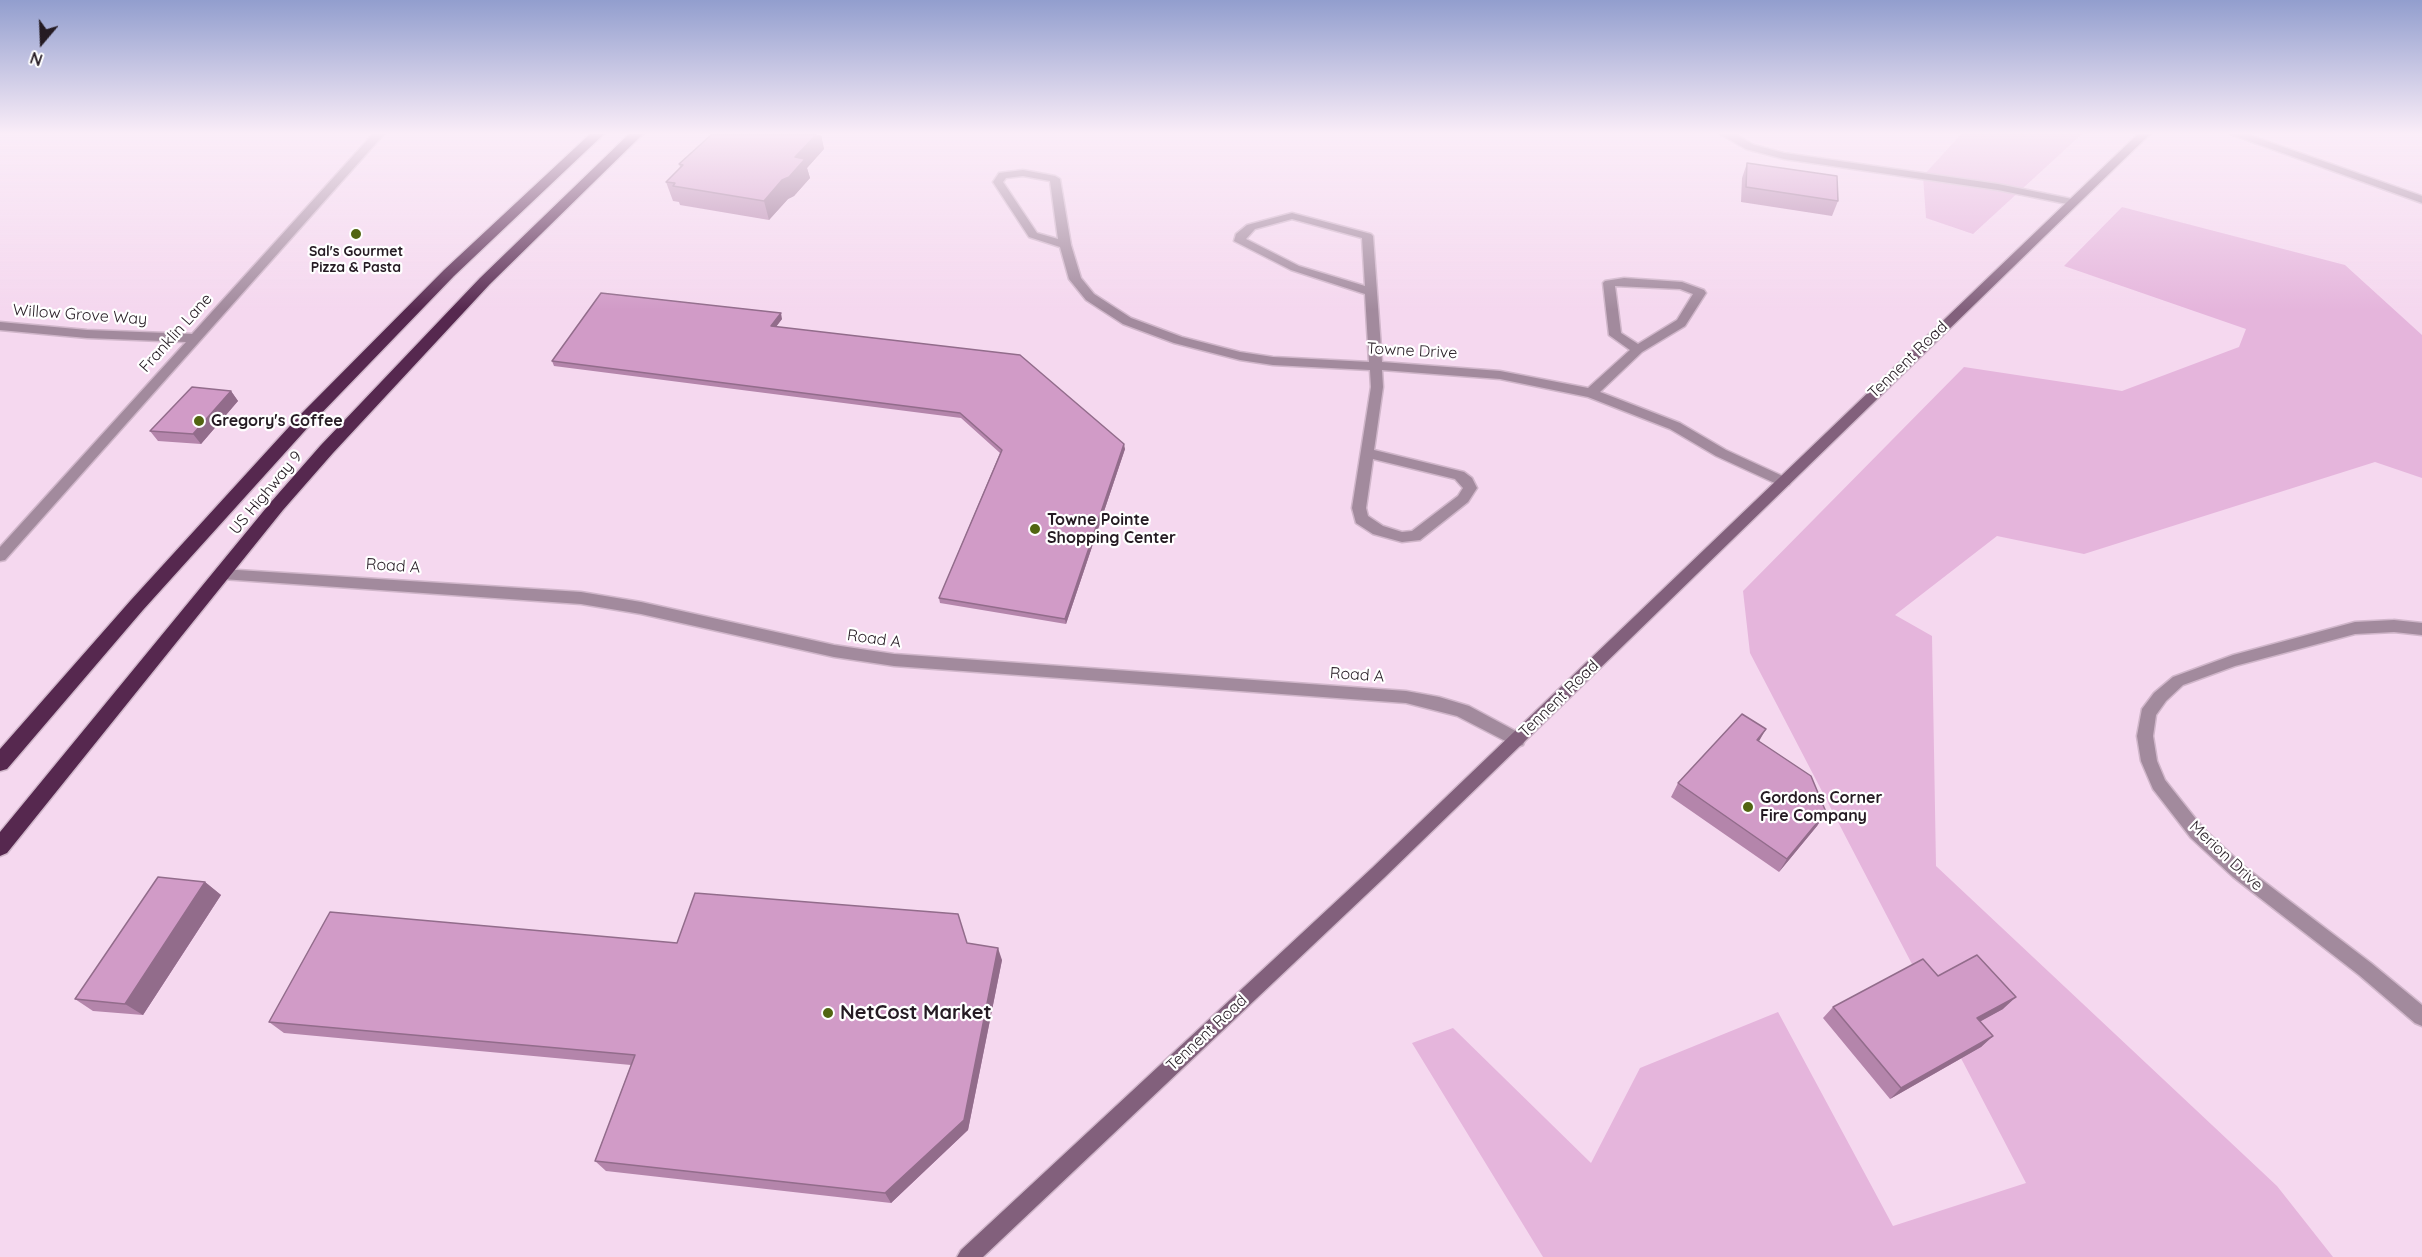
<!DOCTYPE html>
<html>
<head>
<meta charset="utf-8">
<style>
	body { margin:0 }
	#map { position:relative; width:2422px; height:1257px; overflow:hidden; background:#f5d8ef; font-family:Quicksand,sans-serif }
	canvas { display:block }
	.north { position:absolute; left:12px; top:12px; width:60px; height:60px; -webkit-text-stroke:4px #fff; paint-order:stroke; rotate:199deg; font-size:16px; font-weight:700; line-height:24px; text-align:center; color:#251b23 }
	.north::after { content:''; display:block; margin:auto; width:21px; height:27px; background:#251b23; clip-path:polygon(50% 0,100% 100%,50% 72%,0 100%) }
</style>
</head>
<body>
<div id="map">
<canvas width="2422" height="1257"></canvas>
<div class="north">N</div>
</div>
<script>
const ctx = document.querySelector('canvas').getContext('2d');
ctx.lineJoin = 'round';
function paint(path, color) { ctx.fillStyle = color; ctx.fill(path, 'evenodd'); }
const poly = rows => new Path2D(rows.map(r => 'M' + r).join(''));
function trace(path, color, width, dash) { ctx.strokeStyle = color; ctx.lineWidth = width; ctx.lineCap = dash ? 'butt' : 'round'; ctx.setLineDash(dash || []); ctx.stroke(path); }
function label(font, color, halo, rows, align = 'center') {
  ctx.font = font + ' Quicksand,sans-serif'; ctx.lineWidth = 4.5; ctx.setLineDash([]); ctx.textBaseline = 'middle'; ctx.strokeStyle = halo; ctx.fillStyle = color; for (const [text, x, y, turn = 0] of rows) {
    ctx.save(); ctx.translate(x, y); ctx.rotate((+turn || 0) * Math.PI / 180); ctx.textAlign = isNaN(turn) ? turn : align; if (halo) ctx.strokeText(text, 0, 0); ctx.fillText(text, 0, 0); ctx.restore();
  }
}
const green = poly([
	[1961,134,2082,134,1973,234,1926,218,1923,176],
	[2122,207,2345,265,2422,335,2422,478,2375,462,2084,554,1997,536,1895,615,1932,636,1936,866,2277,1186,2333,1257,1543,1257,1412,1043,1453,1028,1591,1163,1640,1068,1778,1012,1893,1226,2026,1183,1750,653,1743,591,1964,367,2122,391,2239,347,2246,329,2064,266]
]);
const street = poly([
	[373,134,384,134,5,560,0,561,0,547,186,342,87,338,0,330,0,322,87,330,192,334,373,134],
	[1720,134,1734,134,1754,145,1784,153,1998,184,2072,199,2077,202,2072,205,1998,190,1784,159,1746,149,1720,134],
	[2230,134,2246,134,2422,196,2422,203,2230,134],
	[1023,170,1055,176,1060,179,1071,245,1081,278,1094,294,1131,318,1182,337,1240,352,1273,357,1369,362,1365,294,1291,270,1234,241,1236,234,1247,225,1292,213,1371,234,1373,236,1382,362,1500,371,1588,388,1630,350,1609,335,1603,283,1605,281,1624,278,1682,282,1704,290,1706,293,1685,326,1642,352,1600,392,1680,423,1726,450,1789,479,1791,482,1789,485,1779,485,1716,456,1670,429,1588,397,1500,379,1382,370,1383,387,1374,450,1464,472,1472,478,1477,488,1468,502,1420,540,1402,542,1373,534,1356,523,1352,508,1371,387,1370,370,1273,365,1240,360,1174,343,1123,324,1086,300,1069,279,1060,247,1029,237,993,182,999,173,1023,170],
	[1023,176,1050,181,1058,239,1037,233,1003,182,1006,178,1023,176],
	[1292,219,1362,238,1365,286,1299,266,1246,239,1255,229,1292,219],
	[1615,286,1680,289,1693,294,1677,320,1638,344,1621,333,1615,286],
	[1373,459,1455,479,1463,488,1458,496,1412,531,1402,532,1383,526,1368,516,1366,508,1373,459],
	[222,569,581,592,641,602,834,645,894,654,1406,691,1439,697,1469,706,1523,735,1525,740,1523,745,1517,747,1457,716,1406,703,894,666,834,657,641,614,581,604,222,579,215,574,222,569],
	[2394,620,2422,623,2422,635,2394,632,2355,634,2235,666,2183,685,2166,701,2156,715,2153,736,2157,761,2165,780,2203,828,2245,867,2371,963,2422,1005,2422,1026,2415,1023,2359,975,2233,877,2191,838,2153,789,2141,761,2137,736,2142,709,2154,693,2173,677,2233,655,2355,622,2394,620]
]);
const secondary = poly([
	[2138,134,2150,134,1384,878,983,1257,957,1257,961,1250,1372,868,2138,134]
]);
const highway = poly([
	[590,134,604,134,454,276,311,424,143,610,7,769,0,771,0,749,131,600,299,416,444,270,590,134],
	[629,134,643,134,490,284,333,453,283,510,7,853,0,856,0,832,271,502,321,445,480,278,629,134]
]);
const wall = poly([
	[711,135,821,135,824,149,807,168,810,178,794,196,788,199,769,220,680,205,679,202,673,201,666,182,680,167,679,164],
	[1747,163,1838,201,1832,216,1741,202,1742,178],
	[782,319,776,326,1125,449,1066,624,940,603,939,598,1000,453,961,418,554,366,552,361],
	[231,391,238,401,201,444,158,441,150,431],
	[1759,742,1826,812,1817,826,1779,872,1671,797,1678,783],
	[205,882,221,895,143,1015,93,1011,75,999],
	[677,943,967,943,1002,960,968,1130,891,1203,606,1171,595,1161,631,1065,284,1033,269,1022],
	[1938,976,2003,1009,1980,1021,1993,1036,1981,1047,1890,1099,1823,1018,1833,1007]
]);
const shadedWall = poly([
	[816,135,821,135,824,149,807,168,810,178,794,196,788,199,769,220,764,201,782,180,795,157],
	[781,313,782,319,773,331,771,326],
	[231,391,238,401,201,444,193,434],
	[1124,444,1125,449,1066,624,1065,619],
	[1766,729,1758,743,1757,740],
	[1826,812,1817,826,1779,872,1787,859],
	[205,882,221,895,143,1015,125,1004],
	[998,948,1002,960,968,1130,891,1203,885,1193],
	[2016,997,2003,1009,1965,1030,1977,1018],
	[1993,1036,1981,1047,1890,1099,1901,1088]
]);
const building = poly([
	[711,135,816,135,795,157,805,159,789,177,782,180,764,201,673,186,675,183,666,182,683,165,679,164,711,135],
	[1747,163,1837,176,1838,201,1746,187,1747,163],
	[601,293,781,313,771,326,1020,355,1124,444,1065,619,939,598,1002,450,960,413,552,361,601,293],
	[192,387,231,391,193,434,150,431,192,387],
	[1742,714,1766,729,1757,740,1811,776,1826,812,1787,859,1678,783,1742,714],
	[158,877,205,882,125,1004,75,999,158,877],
	[695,893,958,914,967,943,998,948,964,1120,885,1193,595,1161,635,1055,269,1022,330,912,677,943,695,893],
	[1977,955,2016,997,1977,1018,1993,1036,1901,1088,1833,1007,1923,959,1938,976,1977,955]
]);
const markers = [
	[356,234,6,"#516511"],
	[199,421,6,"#516511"],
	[1035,529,6,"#516511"],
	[1748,807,6,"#516511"],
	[828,1013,6,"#516511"]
];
const farPoinames = [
	["Sal's Gourmet",356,252],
	["Pizza & Pasta",356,268]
];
const streetNames = [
	["Willow Grove Way",80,315,4],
	["Franklin Lane",176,333,-48],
	["Towne Drive",1412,351,3],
	["Tennent Road",1908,360,-44],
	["US Highway 9",266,493,-50],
	["Road A",393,566,4],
	["Road A",874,639,8],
	["Road A",1357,675,4],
	["Tennent Road",1559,699,-44],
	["Merion Drive",2226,856,43],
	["Tennent Road",1207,1033,-43]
];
const poiNames = [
	["Gregory's Coffee",211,421],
	["Towne Pointe",1047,520],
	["Shopping Center",1047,538],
	["Gordons Corner",1760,798],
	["Fire Company",1760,816]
];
const nearPoinames = [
	["NetCost Market",840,1013]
];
paint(green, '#e5b5dc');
trace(street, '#d0b6ca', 3);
trace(secondary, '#d0b6ca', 3);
trace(highway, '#d0b6ca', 3);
paint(street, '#a28a9d');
paint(secondary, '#82607c');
paint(highway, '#56284f');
paint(wall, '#b485ab');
paint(shadedWall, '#926c8b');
paint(building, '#d19bc7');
trace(building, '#926c8b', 1.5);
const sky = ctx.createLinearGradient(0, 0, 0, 310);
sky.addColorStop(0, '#929ece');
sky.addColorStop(0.43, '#faedf8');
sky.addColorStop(1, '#faedf800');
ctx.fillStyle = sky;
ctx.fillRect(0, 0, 2422, 310);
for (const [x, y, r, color] of markers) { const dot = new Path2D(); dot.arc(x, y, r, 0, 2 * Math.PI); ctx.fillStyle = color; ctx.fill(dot); trace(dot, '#fff', 2); }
label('bold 14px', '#251b23', '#fff', farPoinames);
label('16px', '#251b23', '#fff', streetNames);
label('bold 16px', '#251b23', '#fff', poiNames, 'left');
label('bold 20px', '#251b23', '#fff', nearPoinames, 'left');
</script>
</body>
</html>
